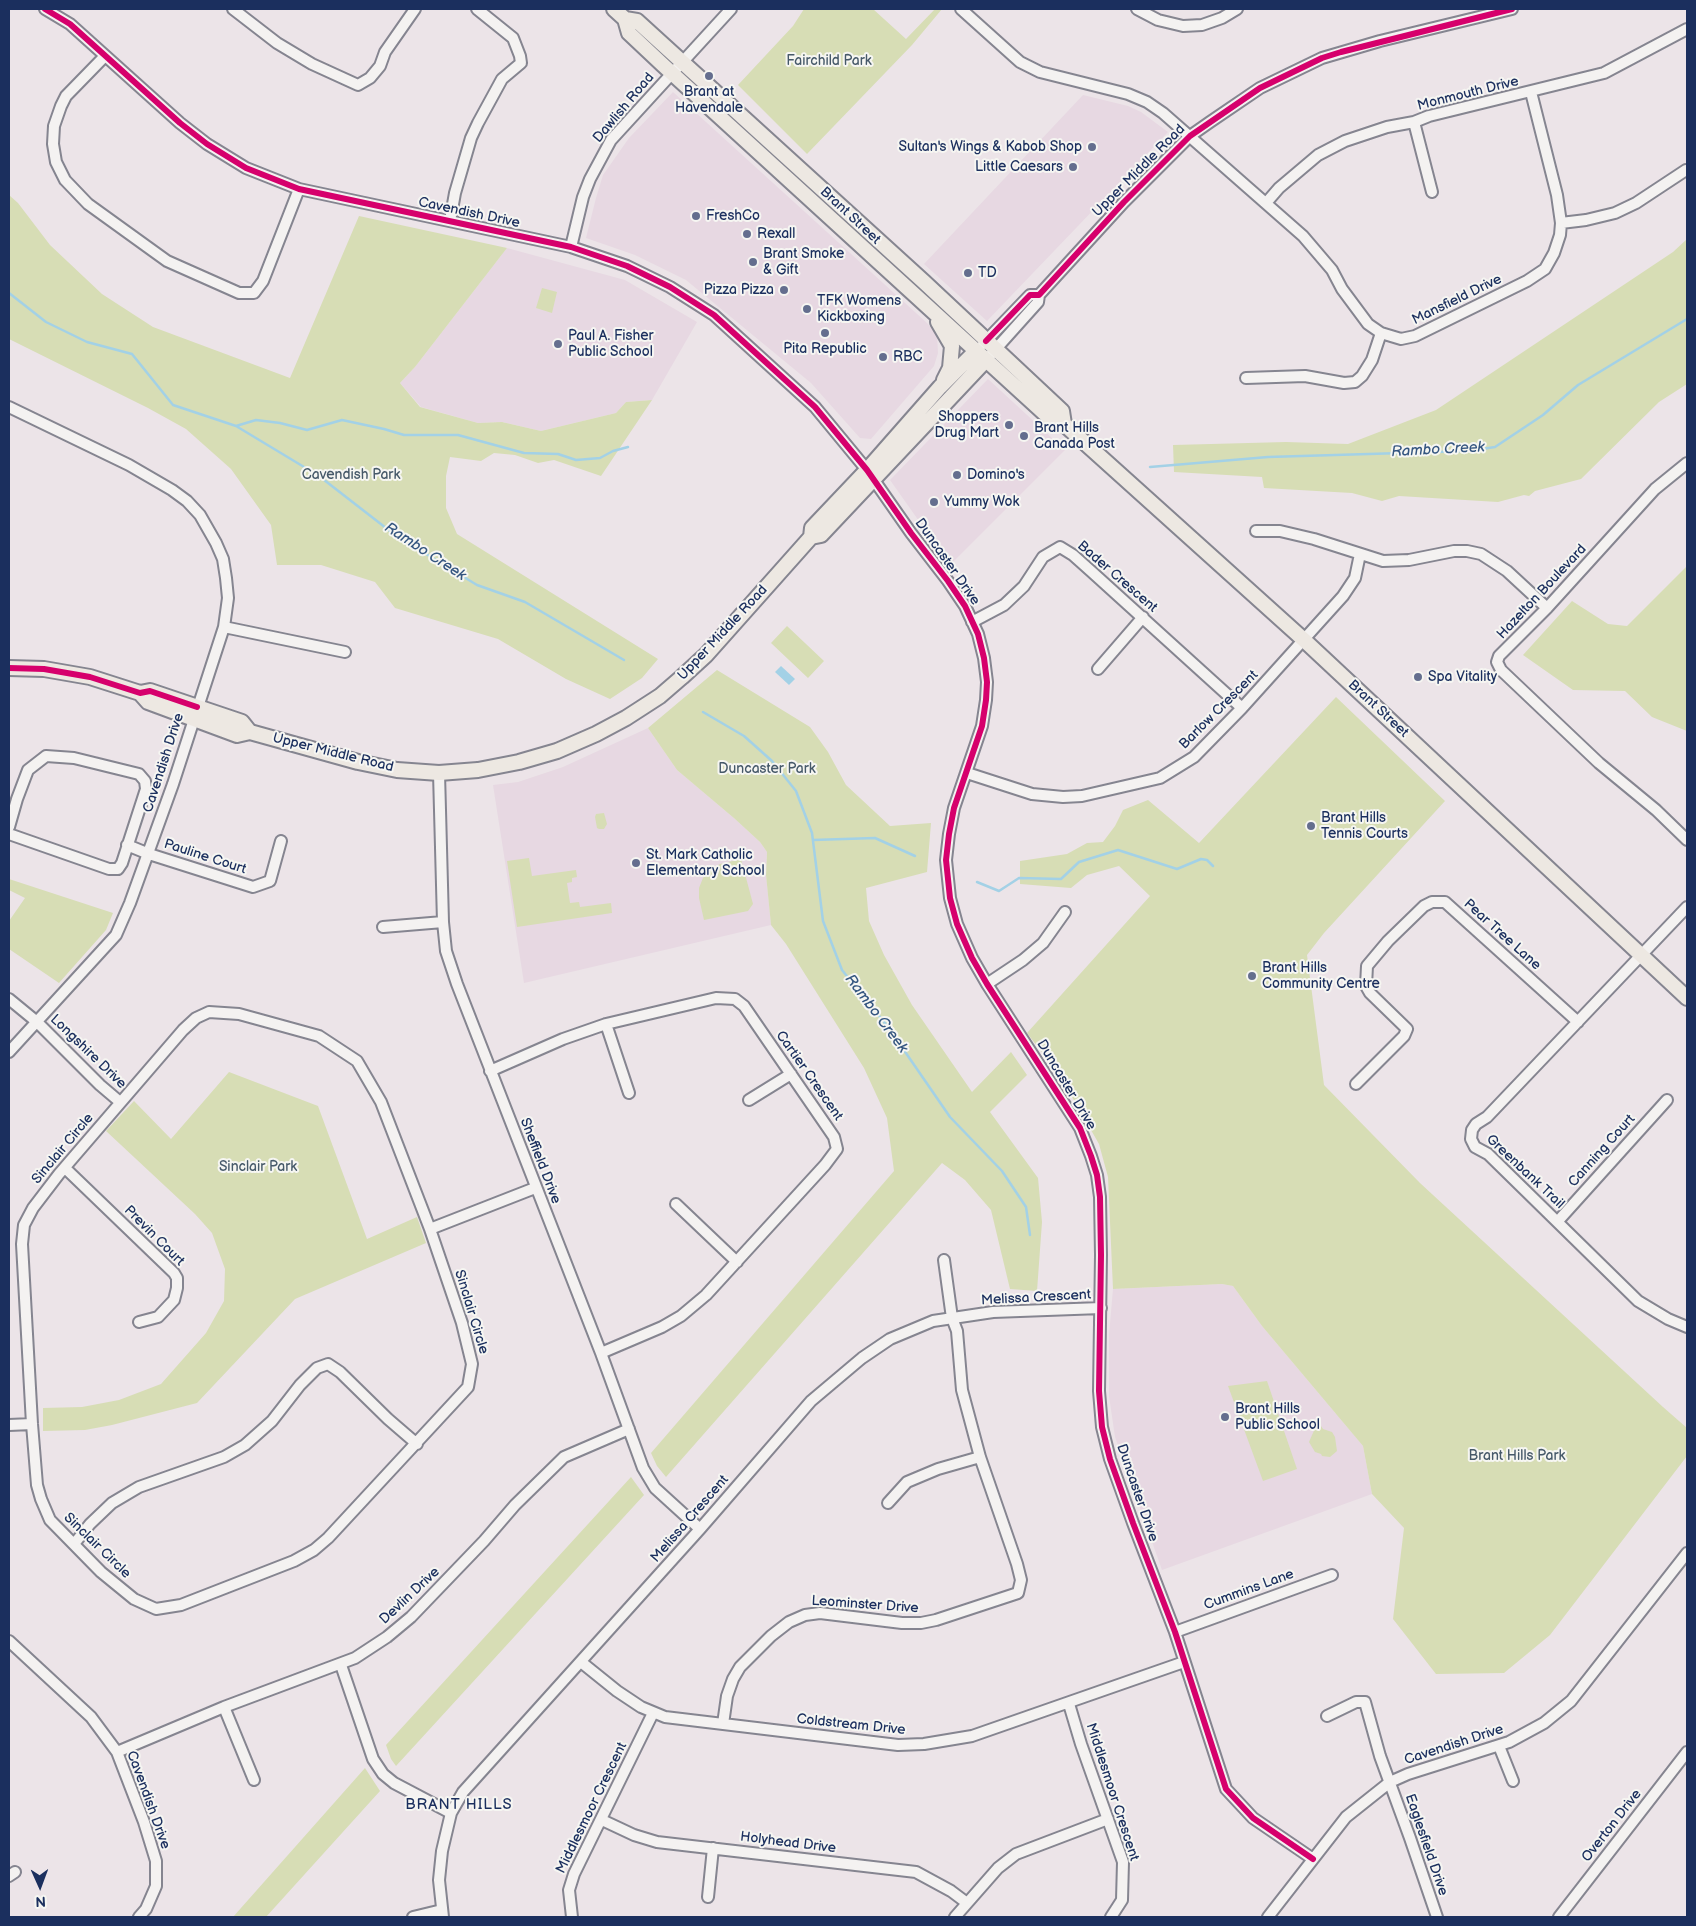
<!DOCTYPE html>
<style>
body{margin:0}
#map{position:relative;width:1696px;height:1926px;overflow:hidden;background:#ece4e8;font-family:"Balsamiq Sans",sans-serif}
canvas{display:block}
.frame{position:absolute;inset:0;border:10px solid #1b2f5e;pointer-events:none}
.north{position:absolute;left:15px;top:1861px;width:50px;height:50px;-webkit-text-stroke:4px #f6f6f2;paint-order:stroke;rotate:178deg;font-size:14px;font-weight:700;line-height:20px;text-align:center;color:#1b2f5e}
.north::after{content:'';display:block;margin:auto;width:18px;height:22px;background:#1b2f5e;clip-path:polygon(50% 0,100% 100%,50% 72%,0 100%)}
</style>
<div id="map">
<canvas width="1696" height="1926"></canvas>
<div class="frame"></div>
<div class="north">N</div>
</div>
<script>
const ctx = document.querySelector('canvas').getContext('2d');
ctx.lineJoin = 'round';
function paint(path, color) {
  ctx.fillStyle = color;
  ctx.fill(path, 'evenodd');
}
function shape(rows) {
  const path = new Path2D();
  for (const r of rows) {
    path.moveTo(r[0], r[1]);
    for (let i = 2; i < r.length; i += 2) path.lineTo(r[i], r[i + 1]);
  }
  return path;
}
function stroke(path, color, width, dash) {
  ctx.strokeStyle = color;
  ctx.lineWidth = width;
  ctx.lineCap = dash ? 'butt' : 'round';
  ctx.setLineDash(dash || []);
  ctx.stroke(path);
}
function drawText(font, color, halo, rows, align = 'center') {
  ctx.font = font + ' "Balsamiq Sans",sans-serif';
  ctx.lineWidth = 4;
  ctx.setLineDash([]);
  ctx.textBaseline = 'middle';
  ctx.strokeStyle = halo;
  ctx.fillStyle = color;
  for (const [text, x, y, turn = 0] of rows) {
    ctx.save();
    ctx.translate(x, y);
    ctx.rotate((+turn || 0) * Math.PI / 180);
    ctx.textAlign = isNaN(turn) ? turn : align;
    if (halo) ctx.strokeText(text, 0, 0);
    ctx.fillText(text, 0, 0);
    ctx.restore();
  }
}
paint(shape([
 [673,92,927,323,937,335,938,353,934,366,871,439,860,438,811,383,686,280,635,255,586,238,596,198,603,175,629,138],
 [1083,95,1128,106,1141,112,1168,132,987,321,924,264],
 [507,248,625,280,697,322,652,400,626,402,616,413,541,431,502,422,478,423,421,407,400,383,415,367],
 [988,379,1065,450,950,565,890,480],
 [648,728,677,770,735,819,760,842,767,852,766,875,771,925,524,983,493,785,518,782,563,767],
 [1222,1284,1233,1286,1262,1326,1363,1446,1372,1494,1162,1570,1115,1437,1109,1396,1109,1335,1113,1289]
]), '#e7d8e2');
paint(shape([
 [804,9,873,9,906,39,935,9,942,9,912,45,807,154,738,85,793,26],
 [9,195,18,203,50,245,102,294,153,327,290,378,359,216,507,248,415,367,400,383,420,407,478,423,502,422,541,431,616,413,626,402,652,400,601,476,554,460,538,463,515,455,494,453,481,461,450,457,446,476,446,508,457,534,658,659,642,678,610,699,566,679,498,639,395,608,375,582,321,565,277,565,271,525,231,469,186,429,148,408,9,339],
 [1687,239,1687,384,1659,402,1581,479,1535,491,1529,496,1524,495,1498,502,1399,496,1382,501,1352,493,1264,488,1262,477,1174,472,1173,445,1286,442,1348,444,1436,410,1673,252],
 [542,288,557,292,552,313,536,308],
 [1687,566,1687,731,1652,717,1625,691,1573,690,1523,655,1572,601,1608,624,1627,626],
 [787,626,824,661,808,678,771,643],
 [717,670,810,727,828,752,846,785,890,826,931,823,927,872,866,888,869,921,884,955,912,1005,972,1092,1011,1052,1027,1075,990,1112,1038,1178,1042,1222,1037,1291,1010,1289,991,1210,965,1180,942,1163,666,1477,657,1466,651,1453,894,1171,887,1118,864,1068,786,944,771,925,766,875,767,852,760,842,735,819,677,770,648,728],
 [1336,697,1445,801,1324,933,1307,955,1324,1085,1420,1183,1663,1407,1687,1428,1687,1456,1550,1635,1504,1673,1436,1674,1393,1619,1404,1528,1372,1494,1363,1446,1262,1326,1233,1286,1222,1284,1113,1289,1108,1177,1099,1144,1060,1076,1027,1033,1150,896,1119,866,1087,875,1071,888,1020,884,1020,861,1067,854,1087,843,1103,842,1115,826,1123,810,1148,800,1199,843],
 [604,813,607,824,604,829,599,829,597,828,595,817,596,814],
 [529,858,532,876,576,870,577,877,572,878,572,882,567,883,570,903,579,902,580,907,611,903,612,913,517,927,507,861],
 [741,859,753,904,748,911,704,920,699,898,699,888,703,878,711,869,720,864],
 [9,879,113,913,106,930,59,983,9,949,9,921,25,898,9,890],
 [229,1072,318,1106,367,1239,417,1217,426,1243,295,1299,197,1403,112,1425,85,1430,43,1431,43,1408,82,1407,119,1400,161,1384,206,1333,224,1301,225,1269,212,1233,195,1214,106,1131,134,1101,171,1139],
 [1267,1381,1297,1469,1263,1481,1228,1386],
 [1316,1426,1321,1426,1323,1429,1332,1432,1335,1437,1337,1451,1330,1457,1322,1456,1321,1454,1315,1452,1309,1442],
 [631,1477,644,1495,396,1766,391,1759,386,1745],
 [365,1768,380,1791,266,1917,233,1917]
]), '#d7ddb5');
paint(shape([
 [781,666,795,679,789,685,775,672]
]), '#a3d1e6');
stroke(shape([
 [9,293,46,322,87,342,132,354,173,405,236,426,319,476,395,535,477,585,525,602,624,660],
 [236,426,256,420,280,423,307,430,342,420,384,429,404,435,458,435,524,453,558,454,576,460,600,458,613,451,628,447],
 [1150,467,1268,457,1469,451,1495,447,1543,415,1578,385,1687,319],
 [703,712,744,736,772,761,796,791,812,833,823,921,842,970,888,1027,950,1117,1002,1171,1026,1207,1030,1235],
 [813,840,875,838,915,856],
 [977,882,999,891,1019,878,1061,879,1079,862,1118,850,1177,869,1201,859,1207,860,1213,866]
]), '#a3d1e6', 2.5);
const minor = shape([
 [45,9,70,24,180,123,207,144,246,168,299,189,571,247,627,266,670,287,714,315,815,407,867,470,911,533,948,581,965,606,978,634,984,658,987,682,986,700,982,726,954,808,949,834,946,860,950,898,957,924,972,958,987,984,1080,1128,1091,1156,1097,1175,1100,1197,1101,1255,1099,1391,1102,1427,1110,1459,1133,1523,1175,1632,1226,1789,1253,1818,1313,1859],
 [233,9,277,43,312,64,358,85,370,78,380,66,385,52,415,9],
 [961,9,1020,62,1040,72,1128,94,1147,102,1163,113,1303,236,1332,270,1342,289,1368,324,1381,333,1401,339,1415,336,1527,281,1545,269,1554,253,1560,235,1561,223,1557,195,1531,92],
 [1137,9,1158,20,1183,26,1202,25,1222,18,1237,9],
 [105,56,66,96,61,106,54,126,53,144,56,162,65,180,88,204,167,261,239,293,254,293,263,281,299,189],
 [1414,122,1432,192],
 [1266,203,1279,188,1318,155,1345,141,1387,127,1414,122,1429,116,1604,73,1687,29],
 [450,221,455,193,471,138,478,123,502,79,521,63,520,56,513,38,477,9],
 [1561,223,1586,220,1615,213,1636,203,1686,170],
 [571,247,583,197,590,179,611,140,731,9],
 [983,344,1030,295,1039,295],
 [986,360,1038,302,1039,295,1124,202,1190,136,1210,122,1260,88,1322,58,1380,41,1512,9],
 [1246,378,1305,376,1344,383,1355,382,1362,376,1372,360,1381,333],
 [9,407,129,465,172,490,187,501,200,515,216,543,223,559,226,578,228,598,224,627,173,784,130,903,116,935,9,1052],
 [1687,463,1655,489,1547,608,1499,656,1497,662,1501,670,1599,763,1656,810,1687,840],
 [1256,531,1280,531,1314,539,1383,561,1409,560,1454,551,1467,551,1481,554,1507,571,1547,608],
 [972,622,1004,605,1024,586,1043,557,1060,547,1073,555,1092,572,1242,708],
 [224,627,345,652],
 [1098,669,1143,617],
 [439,773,443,922,446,951,457,984,601,1353,643,1468,655,1488,700,1529],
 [967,773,1032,794,1063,797,1082,796,1160,778,1194,757,1242,708,1343,596,1355,578,1360,554],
 [9,827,17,799,28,770,46,756,74,758,139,774,145,781,146,789,122,863,118,869,109,869,9,834],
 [127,845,149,854,253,887,270,881,281,841],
 [1687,907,1487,1117,1476,1124,1472,1130,1471,1139,1475,1147,1488,1154,1638,1301,1668,1319,1687,1327],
 [383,927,443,922],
 [987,984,1023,960,1043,943,1065,912],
 [9,999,37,1022,100,1085,120,1102],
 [209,1012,239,1014,319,1036,357,1061,381,1102,430,1229,462,1323,472,1364,468,1387,328,1538,314,1550,294,1561,181,1605,156,1609,134,1599,101,1572,50,1520,41,1499,37,1485,32,1424,22,1244,24,1225,33,1208,59,1174,183,1030,196,1018,209,1012],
 [606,1024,629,1093],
 [490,1071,563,1039,606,1024,716,998,735,999,744,1006,834,1137,837,1149,825,1165,706,1295,681,1316,662,1327,601,1353],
 [1356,1084,1404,1036,1407,1029,1370,993,1366,986,1367,966,1388,941,1424,906,1432,902,1445,902,1578,1022],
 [749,1100,791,1074],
 [65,1168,174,1273,177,1278,177,1288,174,1300,158,1317,139,1322],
 [676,1204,737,1262],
 [1558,1221,1667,1100],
 [430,1229,535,1188],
 [9,1425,32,1424],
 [888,1503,907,1482,938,1469,980,1457],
 [74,1544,90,1524,112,1503,139,1487,224,1457,245,1445,272,1421,300,1385,317,1368,328,1364,340,1372,388,1419,417,1444],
 [1175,1632,1332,1575],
 [9,1641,91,1717,117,1752,144,1822,156,1861,156,1886,146,1909,139,1917],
 [581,1662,617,1691,641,1707,665,1717,898,1745,924,1744,972,1736,1184,1662],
 [341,1665,373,1759,383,1774,394,1783,451,1813],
 [1069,1704,1081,1744,1123,1862,1122,1900,1111,1917],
 [224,1707,254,1780],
 [1327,1716,1356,1702,1365,1702,1380,1756,1410,1838,1437,1917],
 [723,1724,727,1696,733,1679,740,1667,771,1636,789,1622,805,1615,820,1613,902,1623,921,1623,936,1620,1018,1593,1021,1580,1017,1564,980,1457,962,1390,957,1331,952,1318,944,1260],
 [1499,1746,1513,1781],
 [117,1752,224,1707,355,1658,387,1637,411,1617,484,1541,515,1505,564,1457,629,1429],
 [602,1820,634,1835,657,1842,916,1872,951,1891,967,1903],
 [9,1876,15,1872],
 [708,1897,713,1848],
 [413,1917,442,1910],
 [443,1917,439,1880,442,1851,451,1813,463,1792,700,1529,811,1401,862,1358,890,1339,933,1321,993,1312,1101,1308],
 [572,1917,569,1890,574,1874,653,1713],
 [955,1917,998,1868,1016,1854,1108,1819],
 [1268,1917,1346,1817,1390,1782,1408,1774,1509,1742,1544,1723,1571,1701,1687,1553],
 [1559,1917,1687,1752]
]);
const major = shape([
 [614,9,625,19,637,21,924,282,1062,411,1064,424],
 [625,19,629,33,663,65,1053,421,1064,424,1304,640,1687,998],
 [938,322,952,346,950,368,944,380],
 [811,537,812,528,867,470,940,387,976,351],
 [9,668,44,669,90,677,140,693,150,691,242,722,250,732],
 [140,693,148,702,237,735,250,732,358,762,397,770,439,773,478,770,519,762,557,751,596,734,626,718,660,696,682,677,706,655,811,537,821,535,986,360]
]);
stroke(minor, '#858590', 14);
stroke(major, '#858590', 18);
stroke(minor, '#f4f2f1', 10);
stroke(major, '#ede8e2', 14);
stroke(shape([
 [45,9,70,24,180,123,207,144,246,168,299,189,571,247,627,266,670,287,714,315,815,407,867,470,911,533,948,581,965,606,978,634,984,658,987,682,986,700,982,726,954,808,949,834,946,860,950,898,957,924,972,958,987,984,1080,1128,1091,1156,1097,1175,1100,1197,1101,1255,1099,1391,1102,1427,1110,1459,1133,1523,1175,1632,1226,1789,1253,1818,1313,1859],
 [986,341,1030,295,1039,295,1124,202,1190,136,1260,88,1322,58,1341,52,1512,9],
 [9,668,44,669,90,677,140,693,150,691,197,707]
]), '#d6006c', 6);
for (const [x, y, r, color] of [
 [709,76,5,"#646e8e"],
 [1092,147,5,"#646e8e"],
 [1073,167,5,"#646e8e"],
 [696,216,5,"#646e8e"],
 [747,234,5,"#646e8e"],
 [753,262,5,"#646e8e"],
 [968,273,5,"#646e8e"],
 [784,290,5,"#646e8e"],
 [807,309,5,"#646e8e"],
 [825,333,5,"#646e8e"],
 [558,344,5,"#646e8e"],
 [883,357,5,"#646e8e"],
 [1009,425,5,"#646e8e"],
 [1024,436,5,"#646e8e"],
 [957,475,5,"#646e8e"],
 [934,502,5,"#646e8e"],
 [1418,677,5,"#646e8e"],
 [1311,826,5,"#646e8e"],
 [636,863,5,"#646e8e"],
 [1252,976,5,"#646e8e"],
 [1225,1417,5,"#646e8e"]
]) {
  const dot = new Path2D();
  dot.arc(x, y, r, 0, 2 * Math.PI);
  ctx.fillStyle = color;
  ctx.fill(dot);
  stroke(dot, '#f6f6f2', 2);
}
drawText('14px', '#465969', '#f6f6f2', [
 ["Fairchild Park",829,61],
 ["Cavendish Park",351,475],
 ["Duncaster Park",767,769],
 ["Sinclair Park",258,1167],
 ["Brant Hills Park",1517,1456]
]);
drawText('14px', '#1b2f5e', '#f6f6f2', [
 ["Brant at",709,92,"center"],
 ["Havendale",709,108,"center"],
 ["Sultan's Wings & Kabob Shop",1082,147,"right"],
 ["Little Caesars",1063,167,"right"],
 ["FreshCo",706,216],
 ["Rexall",757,234],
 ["Brant Smoke",763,254],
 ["& Gift",763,270],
 ["TD",978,273],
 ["Pizza Pizza",774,290,"right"],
 ["TFK Womens",817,301],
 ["Kickboxing",817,317],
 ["Paul A. Fisher",568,336],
 ["Public School",568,352],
 ["Pita Republic",825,349,"center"],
 ["RBC",893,357],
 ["Shoppers",999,417,"right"],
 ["Drug Mart",999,433,"right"],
 ["Brant Hills",1034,428],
 ["Canada Post",1034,444],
 ["Domino's",967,475],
 ["Yummy Wok",944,502],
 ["Spa Vitality",1428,677],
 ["Brant Hills",1321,818],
 ["Tennis Courts",1321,834],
 ["St. Mark Catholic",646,855],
 ["Elementary School",646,871],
 ["Brant Hills",1262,968],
 ["Community Centre",1262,984],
 ["Brant Hills",1235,1409],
 ["Public School",1235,1425]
], 'left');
drawText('14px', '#1b2f5e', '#f6f6f2', [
 ["Monmouth Drive",1468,94,-14],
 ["Dawlish Road",624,108,-50],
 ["Upper Middle Road",1139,171,-45],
 ["Cavendish Drive",469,213,12],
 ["Brant Street",850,216,43],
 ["Mansfield Drive",1457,300,-26],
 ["Duncaster Drive",947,562,55],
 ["Bader Crescent",1117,577,41],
 ["Hazelton Boulevard",1542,592,-47],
 ["Upper Middle Road",723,633,-47],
 ["Brant Street",1378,709,43],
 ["Barlow Crescent",1219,710,-45],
 ["Upper Middle Road",333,753,14],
 ["Cavendish Drive",164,763,-72],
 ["Pauline Court",205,857,18],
 ["Pear Tree Lane",1502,935,42],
 ["Longshire Drive",88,1052,44],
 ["Cartier Crescent",809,1076,55],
 ["Duncaster Drive",1066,1085,59],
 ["Sinclair Circle",63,1149,-50],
 ["Canning Court",1602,1151,-48],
 ["Sheffield Drive",540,1161,69],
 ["Greenbank Trail",1525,1172,43],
 ["Previn Court",154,1236,45],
 ["Melissa Crescent",1036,1298,-3],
 ["Sinclair Circle",471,1312,73],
 ["Duncaster Drive",1137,1493,71],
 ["Melissa Crescent",690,1519,-49],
 ["Sinclair Circle",97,1546,44],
 ["Cummins Lane",1249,1590,-20],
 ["Devlin Drive",410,1596,-43],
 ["Leominster Drive",865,1605,4],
 ["Coldstream Drive",851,1725,6],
 ["Cavendish Drive",1454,1745,-18],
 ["Middlesmoor Crescent",1112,1792,72],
 ["Cavendish Drive",148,1800,70],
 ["Middlesmoor Crescent",592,1808,-64],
 ["Overton Drive",1612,1826,-52],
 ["Holyhead Drive",788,1843,7],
 ["Eaglesfield Drive",1426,1845,71]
]);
drawText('italic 15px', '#355680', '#f6f6f2', [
 ["Rambo Creek",1438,450,-3],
 ["Rambo Creek",425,552,33],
 ["Rambo Creek",876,1014,53]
]);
ctx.letterSpacing = '1px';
drawText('15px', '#1b2f5e', '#f6f6f2', [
 ["BRANT HILLS",459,1805]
]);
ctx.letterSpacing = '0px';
</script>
